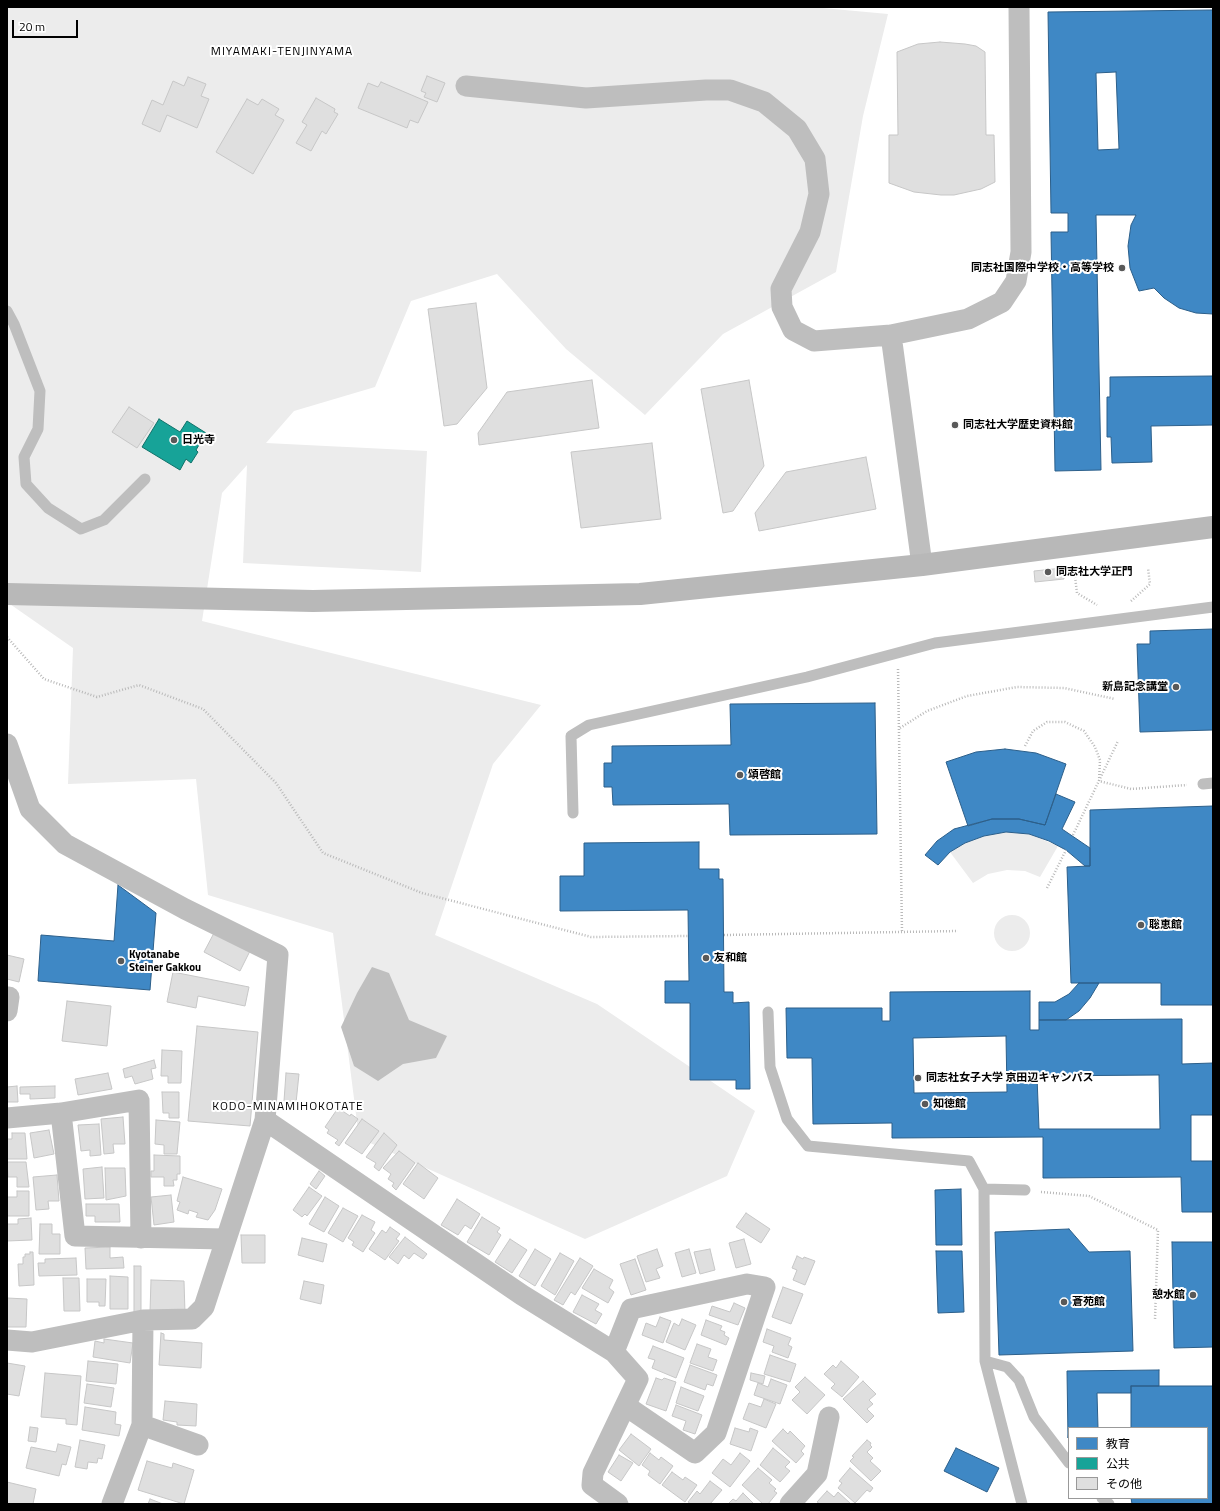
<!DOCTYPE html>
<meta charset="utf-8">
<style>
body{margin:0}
#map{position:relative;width:1220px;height:1511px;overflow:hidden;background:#fff;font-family:"Titillium Web","Noto Sans JP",sans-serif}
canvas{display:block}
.frame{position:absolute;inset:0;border:8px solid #000;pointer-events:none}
.legend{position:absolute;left:1068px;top:1427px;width:140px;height:72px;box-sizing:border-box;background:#fff;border:1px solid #999;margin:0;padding:5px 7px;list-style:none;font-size:12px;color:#000}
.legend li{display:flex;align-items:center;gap:8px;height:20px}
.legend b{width:20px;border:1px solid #999}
.scale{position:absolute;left:12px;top:20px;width:66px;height:18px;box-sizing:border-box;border:2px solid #000;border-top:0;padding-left:5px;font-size:12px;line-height:14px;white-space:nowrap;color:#000;-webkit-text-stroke:3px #fff;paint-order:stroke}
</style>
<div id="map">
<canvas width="1220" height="1511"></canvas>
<div class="frame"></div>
<ul class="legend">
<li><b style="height:11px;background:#3f88c5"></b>教育</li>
<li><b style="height:11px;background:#17a398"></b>公共</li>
<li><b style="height:11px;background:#dfdfdf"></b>その他</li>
</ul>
<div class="scale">20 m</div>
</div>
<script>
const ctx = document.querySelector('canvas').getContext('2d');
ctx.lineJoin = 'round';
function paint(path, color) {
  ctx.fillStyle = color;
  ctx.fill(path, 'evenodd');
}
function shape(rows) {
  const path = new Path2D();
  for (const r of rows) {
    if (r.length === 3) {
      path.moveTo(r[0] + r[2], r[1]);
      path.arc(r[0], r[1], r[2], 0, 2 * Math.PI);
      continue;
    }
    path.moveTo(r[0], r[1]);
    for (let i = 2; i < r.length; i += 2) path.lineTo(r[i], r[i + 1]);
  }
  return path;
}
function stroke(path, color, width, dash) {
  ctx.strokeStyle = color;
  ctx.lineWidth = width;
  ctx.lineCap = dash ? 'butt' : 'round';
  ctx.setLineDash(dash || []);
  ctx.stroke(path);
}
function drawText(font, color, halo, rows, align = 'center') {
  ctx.font = font + ' "Titillium Web","Noto Sans JP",sans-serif';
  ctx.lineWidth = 4;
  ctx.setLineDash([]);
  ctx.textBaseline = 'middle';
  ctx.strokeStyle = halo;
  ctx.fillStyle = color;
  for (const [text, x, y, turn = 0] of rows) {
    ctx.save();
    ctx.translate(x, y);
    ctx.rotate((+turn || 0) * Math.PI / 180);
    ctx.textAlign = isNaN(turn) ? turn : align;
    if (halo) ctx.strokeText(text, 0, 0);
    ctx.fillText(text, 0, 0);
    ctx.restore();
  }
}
paint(shape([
 [7,7,812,7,888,14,863,116,836,272,723,334,645,415,566,349,497,274,411,301,375,387,294,411,266,443,427,451,421,572,243,563,247,465,222,493,202,621,541,705,493,764,435,935,597,1004,755,1111,727,1176,585,1239,359,1138,333,933,208,895,196,779,68,784,73,648,7,602],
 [1006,832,1029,834,1058,846,1040,877,1025,871,1007,870,988,874,973,883,950,852,965,843,984,836],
 [1012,933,18]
]), '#ececec');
paint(shape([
 [372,967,389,973,409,1020,447,1036,436,1058,403,1064,378,1081,354,1066,341,1027,357,993]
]), '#bfbfbf');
const schools = shape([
 [1213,10,1213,314,1196,313,1179,308,1164,298,1154,288,1139,291,1130,268,1128,246,1131,225,1136,215,1096,215,1101,470,1055,471,1051,232,1068,232,1068,213,1051,213,1048,12,1213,10],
 [1116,72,1119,149,1098,150,1096,73,1116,72],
 [1213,376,1213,425,1151,426,1152,462,1112,463,1111,437,1107,437,1107,397,1110,397,1110,377,1213,376],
 [1213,629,1213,730,1140,732,1137,644,1150,644,1150,631,1213,629],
 [875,703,877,834,730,835,729,804,613,805,612,787,604,787,604,763,612,763,612,746,731,745,730,704,875,703],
 [1005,749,1036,753,1066,764,1045,825,1019,819,992,819,968,826,946,762,976,752,1005,749],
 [1056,794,1075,802,1062,829,1090,848,1090,866,1085,866,1066,850,1049,841,1029,834,1006,832,984,836,965,843,950,852,938,865,925,855,937,841,954,829,992,819,1019,819,1045,825,1056,794],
 [1213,806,1213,1005,1161,1005,1161,983,1071,983,1067,867,1090,866,1090,810,1213,806],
 [699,842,699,869,719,869,719,879,723,879,724,992,733,992,733,1003,749,1002,750,1089,736,1089,736,1080,690,1080,690,1003,665,1003,665,981,689,981,688,910,560,911,560,876,584,876,584,843,699,842],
 [118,885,156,913,150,990,38,981,41,935,114,941,118,885],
 [1079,983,1099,983,1090,998,1079,1011,1066,1020,1039,1020,1039,1002,1055,1002,1069,994,1079,983],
 [1030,991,1030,1030,1039,1030,1039,1020,1182,1019,1182,1064,1213,1063,1213,1115,1191,1115,1191,1161,1213,1161,1213,1212,1182,1212,1181,1177,1043,1178,1043,1137,892,1138,892,1123,813,1124,812,1058,787,1058,786,1008,882,1008,882,1021,890,1021,890,992,1030,991],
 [1006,1036,1007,1092,914,1093,913,1038,1006,1036],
 [1159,1075,1160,1129,1039,1129,1037,1076,1159,1075],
 [961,1189,962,1245,936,1245,935,1190,961,1189],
 [1069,1229,1089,1252,1130,1251,1133,1351,999,1355,995,1232,1069,1229],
 [1172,1242,1213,1242,1213,1347,1174,1348,1172,1242],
 [936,1251,962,1251,964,1312,938,1313,936,1251],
 [1159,1370,1159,1386,1131,1386,1131,1393,1097,1393,1098,1428,1069,1428,1068,1438,1067,1371,1159,1370],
 [1131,1386,1213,1386,1213,1504,1132,1504,1131,1498,1207,1498,1207,1428,1131,1428,1131,1386],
 [956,1448,999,1468,987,1492,944,1471,956,1448]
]);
paint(schools, '#3f88c5');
stroke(schools, '#2c5f8a', 1);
const public = shape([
 [159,419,180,432,187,421,206,433,196,450,198,452,191,463,186,459,180,470,142,447,159,419]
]);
paint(public, '#17a398');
stroke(public, '#10726a', 1);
const building = shape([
 [940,42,965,44,976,46,985,52,986,135,994,135,995,182,981,189,954,195,941,195,914,192,889,183,889,135,898,135,897,52,918,44,940,42],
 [427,76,445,83,437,102,424,97,426,93,421,91,427,76],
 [188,77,206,84,201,96,209,99,197,128,167,115,160,132,142,124,152,100,163,105,173,81,184,86,188,77],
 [381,82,428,102,418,123,410,120,407,128,358,108,368,83,378,87,381,82],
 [316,98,335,109,334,112,338,114,326,134,322,131,311,151,296,143,307,125,302,122,316,98],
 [247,99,258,105,262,99,279,109,275,115,284,120,253,174,216,152,247,99],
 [476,303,487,388,457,424,444,426,428,309,476,303],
 [592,380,599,428,479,445,478,433,507,392,592,380],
 [749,380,764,466,733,511,723,513,701,389,749,380],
 [129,407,154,423,137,448,112,432,129,407],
 [652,443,661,519,581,528,571,452,652,443],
 [866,457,876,509,759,531,755,513,786,472,866,457],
 [1063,568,1064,579,1035,582,1034,571,1063,568],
 [214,933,250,951,240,971,204,952,214,933],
 [7,955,24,959,19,982,7,979,7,955],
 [173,972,249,987,245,1006,198,996,196,1008,167,1002,173,972],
 [67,1001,111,1006,107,1046,62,1041,67,1001],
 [197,1026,258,1032,250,1126,188,1121,197,1026],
 [162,1050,182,1051,181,1083,168,1083,168,1076,161,1076,162,1050],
 [154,1060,156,1068,151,1069,153,1079,135,1084,132,1076,125,1078,123,1069,154,1060],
 [108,1073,112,1089,78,1095,75,1079,108,1073],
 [286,1073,299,1074,296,1103,284,1101,286,1073],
 [17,1086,18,1102,7,1102,7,1087,17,1086],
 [55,1086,55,1098,30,1099,30,1094,20,1094,20,1087,55,1086],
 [162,1092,179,1092,179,1118,169,1118,169,1113,163,1113,162,1092],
 [338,1108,350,1116,351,1114,358,1119,339,1146,335,1143,338,1140,327,1133,329,1130,325,1127,338,1108],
 [123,1117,125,1144,113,1144,114,1153,104,1154,101,1119,123,1117],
 [362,1119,379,1131,362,1154,345,1143,362,1119],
 [156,1120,180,1122,177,1154,164,1154,164,1145,155,1144,156,1120],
 [99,1124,101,1155,90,1156,90,1150,81,1151,78,1125,99,1124],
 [49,1130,54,1154,34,1158,30,1133,49,1130],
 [12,1133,25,1133,27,1159,7,1159,7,1139,12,1139,12,1133],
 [384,1133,397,1145,379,1171,374,1167,376,1163,366,1157,384,1133],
 [399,1151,415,1163,396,1190,392,1186,394,1183,388,1179,391,1174,383,1168,399,1151],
 [154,1155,180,1156,180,1174,177,1174,177,1180,173,1180,174,1186,164,1186,164,1177,151,1177,151,1171,154,1171,154,1155],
 [7,1162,26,1162,29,1187,17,1187,17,1177,8,1177,7,1162],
 [418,1163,438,1178,424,1199,403,1184,418,1163],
 [102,1167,104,1198,85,1199,83,1169,102,1167],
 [105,1168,125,1168,126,1196,106,1200,105,1168],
 [319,1171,325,1176,316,1189,310,1184,319,1171],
 [57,1175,59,1201,48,1201,49,1209,36,1210,33,1177,57,1175],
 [183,1177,222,1189,215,1210,208,1220,196,1217,198,1213,189,1210,188,1214,177,1210,180,1202,177,1201,183,1177],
 [309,1187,322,1196,307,1216,305,1214,302,1217,293,1210,309,1187],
 [17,1191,29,1191,29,1216,7,1216,7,1197,17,1197,17,1191],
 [171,1195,174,1222,154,1225,151,1197,171,1195],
 [325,1197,339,1206,324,1232,309,1224,325,1197],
 [457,1199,480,1214,471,1229,465,1225,458,1235,441,1225,457,1199],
 [86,1204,119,1204,120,1222,95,1222,95,1216,86,1216,86,1204],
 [343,1208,358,1216,343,1242,328,1233,343,1208],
 [746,1213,770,1229,761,1243,736,1227,746,1213],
 [362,1215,375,1222,371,1230,375,1233,363,1252,352,1245,354,1242,348,1238,362,1215],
 [482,1217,500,1228,497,1232,501,1235,489,1255,467,1242,482,1217],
 [31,1218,32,1240,7,1241,7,1224,18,1224,18,1219,31,1218],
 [40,1224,52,1224,52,1234,60,1234,60,1254,39,1254,40,1224],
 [390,1227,400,1234,396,1239,399,1241,385,1260,369,1249,382,1230,386,1233,390,1227],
 [241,1235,265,1235,265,1263,242,1263,241,1235],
 [405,1237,427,1254,423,1259,414,1253,409,1259,404,1255,398,1264,389,1257,405,1237],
 [302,1238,327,1244,323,1262,298,1255,302,1238],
 [510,1239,527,1250,512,1273,495,1262,510,1239],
 [744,1239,751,1264,736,1268,729,1243,744,1239],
 [110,1247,110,1258,123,1257,124,1268,86,1269,85,1248,110,1247],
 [535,1249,551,1259,535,1286,519,1276,535,1249],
 [657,1249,663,1266,656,1269,660,1278,646,1282,637,1256,657,1249],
 [689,1249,696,1273,682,1277,675,1253,689,1249],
 [710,1249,715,1270,700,1274,694,1252,710,1249],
 [30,1252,33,1252,34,1285,19,1286,18,1264,23,1264,23,1257,25,1257,25,1254,30,1254,30,1252],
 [560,1253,574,1261,555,1295,541,1286,560,1253],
 [797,1256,803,1259,804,1257,815,1261,805,1285,793,1280,797,1270,792,1268,797,1256],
 [76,1258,77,1275,39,1276,38,1263,45,1263,45,1259,76,1258],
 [580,1258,593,1266,575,1295,571,1292,563,1305,554,1300,580,1258],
 [635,1259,646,1290,631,1295,620,1264,635,1259],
 [134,1266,141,1266,141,1314,134,1314,134,1266],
 [594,1269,613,1280,609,1288,614,1292,608,1303,582,1288,594,1269],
 [110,1276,128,1277,128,1309,110,1309,110,1276],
 [63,1278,79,1278,80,1311,64,1311,63,1278],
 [87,1279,106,1279,105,1306,99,1306,99,1302,87,1302,87,1279],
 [151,1280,184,1281,185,1313,150,1312,151,1280],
 [304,1281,324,1285,321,1304,300,1299,304,1281],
 [783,1287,803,1294,791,1324,772,1317,783,1287],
 [582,1295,599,1304,595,1310,602,1314,596,1324,573,1312,582,1295],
 [7,1298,27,1299,26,1327,7,1327,7,1298],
 [734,1303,745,1308,738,1325,709,1315,712,1306,730,1312,734,1303],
 [660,1317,671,1321,663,1343,642,1335,646,1323,656,1327,660,1317],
 [682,1319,696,1325,685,1350,666,1342,674,1323,679,1326,682,1319],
 [706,1320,722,1326,720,1330,725,1332,724,1335,729,1338,726,1345,701,1335,706,1320],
 [767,1329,791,1338,788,1345,792,1347,788,1358,772,1352,774,1346,763,1342,767,1329],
 [161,1333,164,1334,164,1340,202,1343,201,1368,159,1365,161,1333],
 [104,1339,133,1343,130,1363,93,1357,95,1341,104,1343,104,1339],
 [697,1344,711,1349,708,1357,717,1360,713,1371,690,1363,697,1344],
 [653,1346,684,1358,676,1378,652,1368,655,1360,648,1358,653,1346],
 [770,1355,796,1364,790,1382,764,1374,770,1355],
 [88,1361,118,1364,116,1384,86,1381,88,1361],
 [841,1361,859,1377,842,1397,831,1388,835,1384,824,1374,833,1365,836,1368,841,1361],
 [7,1363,25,1366,19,1396,7,1394,7,1363],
 [690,1365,717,1375,713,1386,707,1384,705,1390,684,1382,690,1365],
 [45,1373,81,1376,77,1425,66,1424,66,1419,41,1417,45,1373],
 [751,1373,765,1376,763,1384,750,1380,751,1373],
 [805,1377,825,1395,807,1414,792,1400,800,1392,795,1387,805,1377],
 [656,1378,662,1380,664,1378,676,1382,666,1411,646,1404,656,1378],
 [771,1379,787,1385,780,1404,754,1395,758,1383,768,1387,771,1379],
 [863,1381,876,1394,869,1400,873,1404,867,1409,874,1416,867,1423,843,1399,863,1381],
 [87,1384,114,1388,111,1407,84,1403,87,1384],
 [681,1387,704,1396,698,1411,676,1403,681,1387],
 [764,1399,776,1404,766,1428,743,1419,749,1403,761,1407,764,1399],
 [165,1401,197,1404,196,1426,177,1425,177,1422,163,1420,165,1401],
 [676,1405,702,1415,695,1434,683,1430,686,1421,672,1416,676,1405],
 [85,1407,116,1412,115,1424,121,1425,119,1436,82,1430,85,1407],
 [30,1427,38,1428,36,1442,28,1441,30,1427],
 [735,1428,749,1432,750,1428,758,1431,751,1451,730,1444,735,1428],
 [783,1429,788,1434,790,1431,805,1446,801,1451,804,1454,796,1463,772,1441,783,1429],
 [631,1434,651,1449,639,1466,619,1450,631,1434],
 [80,1440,105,1445,102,1459,98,1458,97,1463,88,1462,87,1469,75,1467,80,1440],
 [867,1440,871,1443,870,1445,872,1447,867,1452,873,1458,870,1461,881,1471,871,1481,850,1461,854,1457,852,1456,867,1440],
 [58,1444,71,1447,66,1465,62,1464,59,1476,26,1468,31,1447,56,1452,58,1444],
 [773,1448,790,1462,785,1467,790,1471,780,1482,760,1465,773,1448],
 [650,1453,659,1460,661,1457,673,1466,660,1484,648,1475,650,1471,642,1465,650,1453],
 [740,1453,750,1461,730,1487,712,1473,723,1459,731,1465,740,1453],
 [619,1455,633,1463,621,1481,608,1472,619,1455],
 [147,1461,172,1468,173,1463,194,1470,184,1504,138,1490,147,1461],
 [758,1468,772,1480,769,1483,776,1489,774,1491,777,1493,768,1504,763,1504,742,1485,758,1468],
 [850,1468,873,1488,870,1492,867,1490,855,1503,838,1488,842,1483,839,1481,850,1468],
 [672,1472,683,1480,685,1477,697,1485,685,1502,662,1485,672,1472],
 [710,1481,722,1490,710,1504,691,1504,688,1502,697,1491,700,1494,710,1481],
 [7,1482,36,1489,33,1504,7,1504,7,1482],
 [827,1491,834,1497,838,1492,851,1504,820,1504,817,1502,827,1491],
 [743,1493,754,1504,728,1504,733,1499,736,1501,743,1493],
 [150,1499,163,1504,148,1504,150,1499]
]);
paint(building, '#dfdfdf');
stroke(building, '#c7c7c7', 1);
stroke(shape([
 [1075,577,1077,593,1097,605],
 [1131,601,1150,584,1148,568],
 [7,637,44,679,97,697,139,685,203,709,276,783,323,853,422,893,591,937,689,936],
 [898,669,902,932],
 [900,728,927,711,967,696,1017,687,1064,688,1115,699],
 [1025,746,1033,731,1047,722,1065,722,1084,731,1095,747,1100,760,1099,781,1131,789,1187,785],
 [1073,835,1118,741],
 [1047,888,1066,850],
 [724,935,958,931],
 [1041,1192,1089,1196,1158,1230,1155,1319]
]), '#b9b9b9', 2.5, [1, 2]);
stroke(shape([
 [7,311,14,324,40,391,38,429,24,457,26,484,48,508,81,529,104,520,145,479],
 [1203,784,1213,783],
 [573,813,571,736,589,725,807,677,935,643,1213,607],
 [768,1012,770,1067,787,1119,808,1146,969,1161,984,1189,985,1361,1022,1504],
 [984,1189,1025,1190],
 [985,1361,1007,1367,1019,1380,1034,1417,1069,1463],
 [1102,1498,1109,1504]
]), '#bebebe', 11);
stroke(shape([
 [466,86,586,98,706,90,730,90,764,102,797,129,815,159,819,194,810,232,781,289,782,307,793,330,814,341,891,335,968,319,1002,302,1016,281,1021,252,1019,7],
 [891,335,922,565],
 [7,744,30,809,65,844,185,909,278,955,265,1120,204,1307,192,1319,143,1320,32,1342,7,1340],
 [7,997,9,997,7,1011],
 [61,1113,75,1236,225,1239],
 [7,1118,61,1113,139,1100,141,1238],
 [265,1120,522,1295,614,1352,638,1379,593,1473,592,1485,618,1504],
 [614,1352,631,1309,747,1284,765,1287,716,1433,695,1453,626,1406],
 [142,1425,198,1445],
 [112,1504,142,1425,143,1320],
 [790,1504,817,1474,829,1417]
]), '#bebebe', 21);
stroke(shape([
 [7,594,313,601,640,594,922,565,1213,527]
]), '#b8b8b8', 22);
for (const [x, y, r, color] of [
 [1122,268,4,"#595959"],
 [955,425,4,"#595959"],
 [174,440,4,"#595959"],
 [1048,572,4,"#595959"],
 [1176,687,4,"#595959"],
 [740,775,4,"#595959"],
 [1141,925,4,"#595959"],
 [706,958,4,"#595959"],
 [121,961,4,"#595959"],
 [918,1078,4,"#595959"],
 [925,1104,4,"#595959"],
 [1193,1295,4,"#595959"],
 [1064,1302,4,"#595959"]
]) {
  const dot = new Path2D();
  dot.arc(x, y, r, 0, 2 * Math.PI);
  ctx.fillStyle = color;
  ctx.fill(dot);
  stroke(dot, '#fff', 1.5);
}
drawText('bold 11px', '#000', '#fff', [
 ["同志社国際中学校・高等学校",1114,268,"right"],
 ["同志社大学歴史資料館",963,425],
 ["日光寺",182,440],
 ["同志社大学正門",1056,572],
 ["新島記念講堂",1168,687,"right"],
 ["頌啓館",748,775],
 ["聡恵館",1149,925],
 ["Kyotanabe",129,955],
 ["Steiner Gakkou",129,968],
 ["友和館",714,958],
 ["同志社女子大学 京田辺キャンパス",926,1078],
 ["知徳館",933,1104],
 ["憩水館",1185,1295,"right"],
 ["蒼苑館",1072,1302]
], 'left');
ctx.letterSpacing = '1px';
drawText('12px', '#000', '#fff', [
 ["MIYAMAKI-TENJINYAMA",282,52],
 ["KODO-MINAMIHOKOTATE",288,1107]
]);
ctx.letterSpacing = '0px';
</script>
